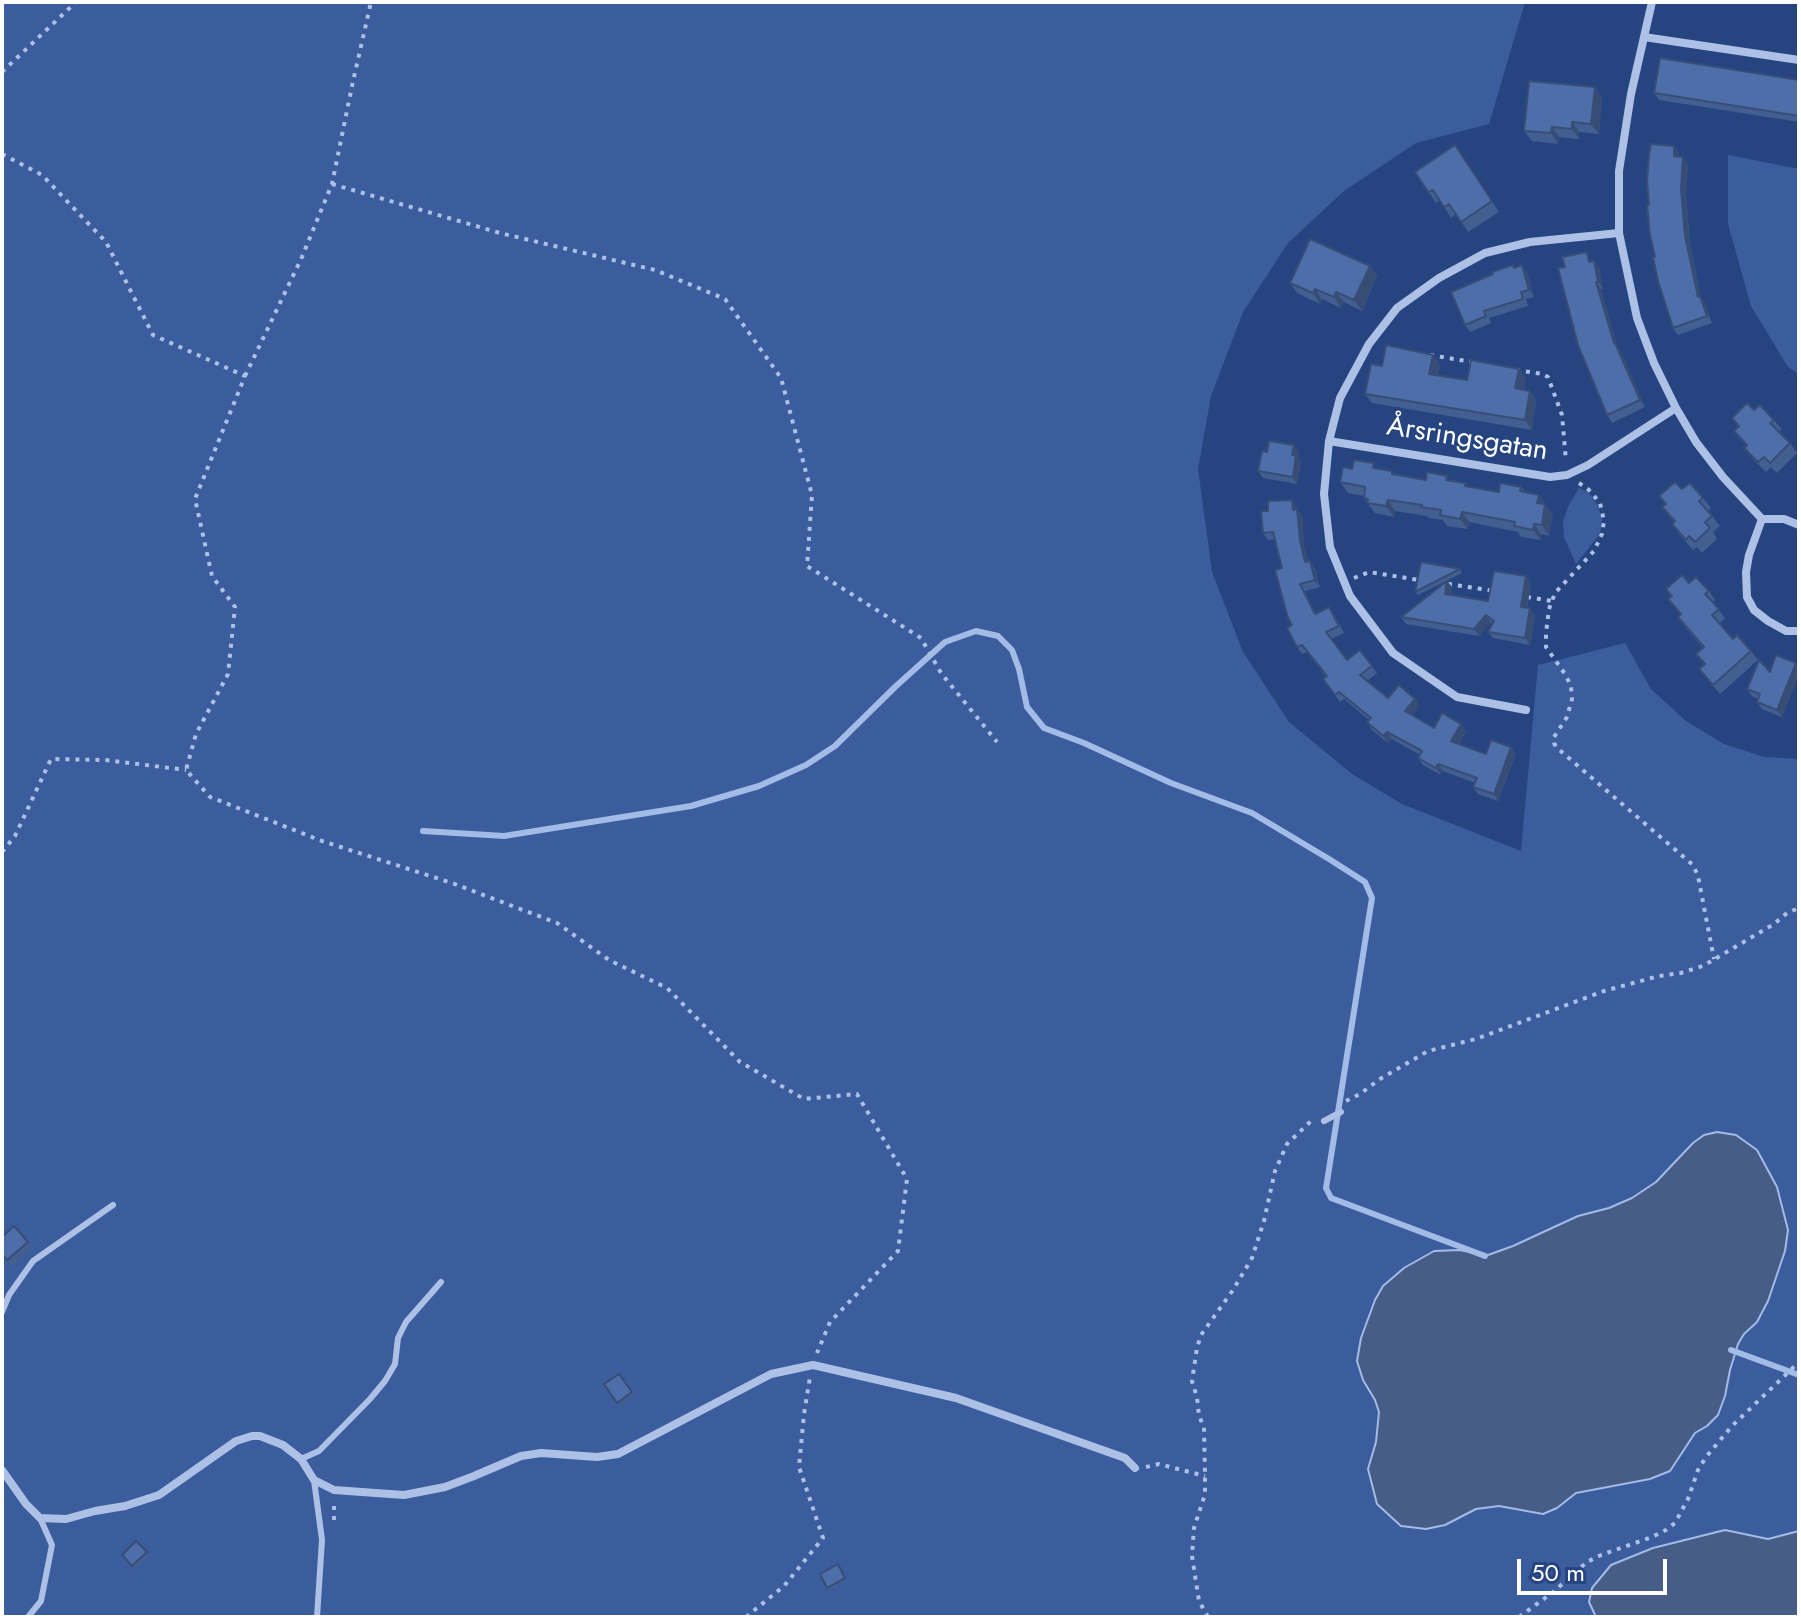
<!DOCTYPE html>
<meta charset="utf-8">
<style>
body{margin:0}
#map{position:relative;width:1801px;height:1619px;overflow:hidden;background:#264580;font-family:Jost,sans-serif}
canvas{display:block}
.frame{position:absolute;inset:0;border:4px solid #fff;pointer-events:none}
.scale{position:absolute;left:1517px;top:1559px;width:150px;height:36px;box-sizing:border-box;border:4px solid #fff;border-top:0;padding-left:10px;font-size:24px;line-height:28px;white-space:nowrap;color:#fff;-webkit-text-stroke:6px #264580;paint-order:stroke}
</style>
<div id="map">
<canvas width="1801" height="1619"></canvas>
<div class="frame"></div>
<div class="scale">50 m</div>
</div>
<script>
const ctx = document.querySelector('canvas').getContext('2d');
ctx.lineJoin = 'round';
function paint(path, color) {
  ctx.fillStyle = color;
  ctx.fill(path, 'evenodd');
}
function shape(rows) {
  const path = new Path2D();
  for (const r of rows) {
    path.moveTo(r[0], r[1]);
    for (let i = 2; i < r.length; i += 2) path.lineTo(r[i], r[i + 1]);
  }
  return path;
}
function stroke(path, color, width, dash) {
  ctx.strokeStyle = color;
  ctx.lineWidth = width;
  ctx.lineCap = dash ? 'butt' : 'round';
  ctx.setLineDash(dash || []);
  ctx.stroke(path);
}
function drawText(font, color, halo, rows, align = 'center') {
  ctx.font = font + ' Jost,sans-serif';
  ctx.lineWidth = 7;
  ctx.setLineDash([]);
  ctx.textBaseline = 'middle';
  ctx.strokeStyle = halo;
  ctx.fillStyle = color;
  for (const [text, x, y, turn = 0] of rows) {
    ctx.save();
    ctx.translate(x, y);
    ctx.rotate((+turn || 0) * Math.PI / 180);
    ctx.textAlign = isNaN(turn) ? turn : align;
    if (halo) ctx.strokeText(text, 0, 0);
    ctx.fillText(text, 0, 0);
    ctx.restore();
  }
}
paint(shape([
 [2,2,1525,2,1489,124,1416,143,1344,191,1288,243,1243,312,1211,396,1198,469,1212,572,1243,652,1289,722,1352,774,1402,804,1521,851,1538,665,1625,643,1651,689,1686,721,1724,744,1764,757,1799,759,1799,1617,2,1617],
 [1728,155,1799,169,1799,374,1788,367,1751,306,1728,224],
 [1579,488,1589,493,1598,506,1602,519,1600,534,1576,564,1564,537,1563,521,1569,505]
]), '#3b5d9e');
const water = shape([
 [1717,1132,1736,1135,1757,1150,1777,1187,1788,1230,1785,1251,1768,1301,1757,1322,1744,1334,1738,1344,1730,1370,1725,1396,1718,1415,1707,1426,1695,1433,1670,1471,1650,1479,1576,1493,1557,1508,1543,1514,1499,1506,1476,1509,1445,1525,1426,1529,1401,1526,1377,1504,1368,1469,1376,1442,1379,1412,1375,1400,1363,1380,1357,1361,1361,1338,1375,1300,1383,1286,1404,1268,1434,1251,1459,1250,1488,1255,1513,1246,1578,1216,1609,1208,1632,1198,1656,1182,1693,1143,1704,1135,1717,1132],
 [1725,1530,1768,1539,1799,1531,1799,1617,1596,1617,1589,1602,1592,1588,1611,1565,1653,1548,1725,1530]
]);
paint(water, '#475d88');
stroke(water, '#a2bbe7', 2);
stroke(shape([
 [423,831,504,836,691,806,759,786,806,765,835,746,895,687,945,642,976,631,998,636,1012,650,1019,669,1027,707,1044,728,1084,743,1171,783,1252,813,1329,859,1365,882,1372,898,1326,1188,1331,1198,1485,1256],
 [1731,1350,1799,1375]
]), '#a2bbe7', 6);
stroke(shape([
 [2,72,76,2],
 [2,154,42,175,106,242,153,335,245,376,195,499,212,576,235,607,228,674,196,734,186,770,210,797,322,841,452,883,557,923,609,960,667,988,740,1062,804,1099,857,1094,907,1179,898,1251,830,1322,817,1353],
 [332,184,500,233,655,270,725,299,781,378,812,495,807,566,921,638,941,673,997,742],
 [1430,355,1472,362],
 [1516,370,1543,374,1548,377,1562,415,1566,461],
 [245,376,302,257,332,184,352,86,371,2],
 [1579,483,1589,490,1600,503,1604,521,1602,534,1594,551,1555,593,1549,609,1546,633,1546,647,1565,674,1571,686,1572,699,1567,717,1554,737,1554,743,1556,747,1693,865,1698,876,1714,959],
 [1354,578,1369,572,1419,580],
 [1448,584,1495,591],
 [1527,597,1552,601],
 [2,852,15,836,51,759,106,760,186,770],
 [1346,1101,1360,1094,1380,1079,1428,1051,1476,1039,1604,991,1659,976,1681,973,1703,966,1774,924,1787,913,1799,908],
 [1146,1467,1159,1464,1205,1476],
 [334,1520,334,1501],
 [746,1617,784,1586,823,1538,799,1467,804,1414,810,1377],
 [1208,1617,1199,1601,1192,1556,1194,1528,1205,1494,1205,1476,1204,1427,1199,1416,1197,1397,1192,1381,1197,1348,1201,1335,1233,1290,1252,1258,1264,1221,1275,1171,1287,1144,1311,1121],
 [1519,1617,1552,1593,1587,1562,1601,1555,1652,1537,1666,1530,1675,1523,1688,1499,1698,1470,1706,1457,1732,1426,1799,1362]
]), '#adc1e6', 4, [4, 6]);
stroke(shape([
 [1324,1121,1341,1112],
 [2,1312,9,1295,33,1261,113,1205],
 [301,1459,319,1451,370,1399,385,1381,395,1364,398,1338,406,1322,441,1282],
 [314,1480,322,1540,317,1617],
 [28,1617,41,1601,52,1545,40,1518]
]), '#adc1e6', 6);
stroke(shape([
 [1652,2,1631,94,1619,171,1619,233,1637,318,1654,363,1676,408,1696,442,1723,477,1762,519,1784,519,1799,525],
 [1644,37,1799,60],
 [1329,441,1550,477,1567,475,1588,465,1676,408],
 [1762,519,1749,555,1746,572,1747,597,1754,610,1768,621,1786,631,1799,631],
 [1526,710,1457,697,1393,653,1350,596,1330,547,1324,494,1329,441,1340,398,1369,344,1397,308,1439,278,1485,253,1530,242,1619,233],
 [2,1470,26,1504,40,1518,66,1519,95,1511,125,1506,159,1495,236,1441,252,1436,260,1436,283,1445,301,1459,314,1480,334,1490,404,1495,445,1487,474,1476,521,1456,541,1453,597,1457,618,1454,771,1374,813,1365,956,1398,1125,1458,1135,1468]
]), '#adc1e6', 8);
paint(shape([
 [1799,80,1799,122,1659,100,1654,93],
 [1595,87,1602,98,1599,134,1579,132,1579,139,1559,137,1558,144,1532,141,1524,131],
 [1455,145,1499,212,1468,232,1456,214,1451,218,1440,200,1436,203,1415,172],
 [1674,146,1679,153,1679,157,1683,157,1688,164,1686,196,1690,243,1701,298,1705,303,1712,323,1678,335,1673,328,1655,257,1649,205],
 [1592,259,1599,268,1603,289,1601,289,1617,345,1620,350,1645,407,1612,423,1607,415],
 [1370,266,1377,276,1362,311,1344,302,1341,308,1322,299,1320,304,1297,293,1290,283],
 [1515,268,1527,272,1534,297,1526,299,1528,306,1489,318,1491,323,1470,332,1465,325],
 [1433,355,1440,365,1438,375,1467,380,1519,369,1526,379,1524,390,1530,391,1536,400,1532,430,1372,403,1365,394,1382,366],
 [1754,410,1774,420,1782,430,1779,432,1790,443,1797,453,1777,473,1771,467,1766,472,1752,458,1744,448,1746,446,1734,431,1738,427,1732,418],
 [1299,452,1298,458,1301,462,1297,484,1263,478,1258,471],
 [1352,469,1378,469,1392,471,1395,475,1426,480,1451,481,1465,483,1467,486,1499,492,1521,487,1525,492,1539,495,1553,515,1549,536,1541,534,1541,540,1521,537,1518,532,1469,522,1468,529,1447,526,1443,520,1429,518,1427,516,1395,511,1394,517,1375,513,1364,498,1364,496,1348,493,1340,482],
 [1682,489,1703,498,1711,508,1708,511,1720,526,1713,532,1717,539,1702,553,1697,547,1693,550,1679,534,1672,524,1674,522,1662,507,1665,505,1659,496],
 [1297,507,1297,509,1302,516,1304,547,1308,561,1310,561,1315,568,1320,587,1305,591,1316,614,1334,614,1344,633,1331,639,1347,660,1360,650,1377,673,1367,681,1388,698,1415,699,1420,706,1412,715,1434,728,1461,724,1466,731,1459,744,1486,754,1511,747,1516,754,1498,801,1478,794,1473,787,1475,783,1443,771,1441,775,1423,765,1418,758,1420,755,1392,739,1388,743,1372,730,1367,722,1369,720,1344,699,1340,702,1323,679,1326,677,1307,652,1302,654,1297,647,1292,625,1282,568,1275,539,1268,540,1263,533,1268,511],
 [1460,569,1462,573,1418,595,1415,592],
 [1526,576,1531,583,1527,608,1535,615,1530,645,1493,638,1488,632,1492,623,1491,622,1479,636,1406,624,1401,617,1447,581,1452,587,1451,595,1488,601],
 [1689,583,1709,591,1715,600,1712,602,1725,618,1719,624,1733,639,1751,651,1758,660,1720,694,1699,669,1704,664,1696,654,1703,648,1684,626,1678,617,1680,615,1668,599,1671,597,1666,589],
 [1799,668,1799,674,1782,717,1762,709,1757,702,1758,699,1752,696,1747,689,1770,672],
 [2,1237,28,1242,33,1249,12,1267,2,1256],
 [619,1374,634,1396,619,1406,604,1384],
 [147,1552,149,1555,135,1570,122,1555],
 [838,1564,847,1581,829,1591,827,1588]
]), '#435f91');
paint(shape([
 [1595,87,1602,98,1599,134,1591,124],
 [1572,122,1579,132,1579,139,1572,129],
 [1552,127,1559,137,1558,144,1551,133],
 [1674,146,1679,153,1679,163,1674,156],
 [1683,157,1688,164,1686,196,1690,243,1701,298,1705,303,1712,323,1698,297,1685,236,1681,189],
 [1594,261,1599,268,1603,289,1598,282],
 [1522,265,1527,272,1534,297,1529,290],
 [1370,266,1377,276,1362,311,1354,300],
 [1596,282,1601,289,1617,345,1620,350,1645,407,1640,400,1614,343],
 [1315,289,1322,299,1320,304,1313,293],
 [1336,292,1344,302,1341,308,1334,297],
 [1433,355,1440,365,1436,383,1429,374],
 [1519,369,1526,379,1522,398,1515,388],
 [1530,391,1536,400,1532,430,1525,420],
 [1294,445,1299,452,1298,458,1301,462,1297,484,1293,477,1292,455],
 [1539,495,1553,515,1549,536,1542,525,1537,503],
 [1292,500,1302,516,1304,547,1310,569,1305,562,1293,510],
 [1388,500,1395,511,1394,517,1386,506],
 [1462,512,1469,522,1468,529,1460,519],
 [1534,524,1541,534,1541,540,1533,530],
 [1310,561,1315,568,1320,587,1315,580],
 [1526,576,1531,583,1526,613,1521,607],
 [1447,581,1452,587,1450,601,1445,594],
 [1530,608,1535,615,1530,645,1525,638],
 [1486,615,1491,622,1479,636,1474,629],
 [1796,663,1799,668,1799,674,1782,717,1777,710],
 [1415,699,1420,706,1410,718,1405,711],
 [1461,724,1466,731,1456,748,1451,741],
 [1387,732,1392,739,1388,743,1383,736],
 [1511,747,1516,754,1498,801,1494,794],
 [1438,764,1443,771,1441,775,1436,768]
]), '#374d76');
const building = shape([
 [1660,58,1799,80,1799,116,1654,93,1660,58],
 [1529,81,1595,87,1591,124,1572,122,1572,129,1552,127,1551,133,1524,131,1529,81],
 [1651,144,1674,146,1674,156,1683,157,1681,189,1685,236,1698,297,1700,296,1707,316,1673,328,1658,281,1653,257,1655,257,1650,235,1647,205,1649,205,1647,181,1649,154,1651,144],
 [1455,145,1492,201,1461,222,1449,204,1444,207,1433,190,1428,192,1415,172,1455,145],
 [1310,239,1370,266,1354,300,1336,292,1334,297,1315,289,1313,293,1290,283,1310,239],
 [1587,252,1589,262,1594,261,1598,282,1596,282,1614,343,1615,343,1640,400,1607,415,1578,345,1558,268,1565,267,1562,257,1587,252],
 [1513,265,1514,268,1522,265,1529,290,1521,292,1523,299,1484,311,1486,316,1465,325,1451,292,1493,274,1492,272,1513,265],
 [1386,345,1433,355,1429,374,1467,380,1471,360,1519,369,1515,388,1530,391,1525,420,1365,394,1371,364,1382,366,1386,345],
 [1747,403,1754,410,1760,405,1774,420,1770,423,1790,443,1770,463,1764,457,1758,462,1744,448,1747,445,1734,431,1739,426,1732,418,1747,403],
 [1269,441,1294,445,1292,455,1296,455,1293,477,1258,471,1262,451,1267,452,1269,441],
 [1354,460,1374,463,1373,468,1392,471,1392,474,1426,480,1427,472,1447,476,1446,480,1465,483,1465,486,1499,492,1500,483,1521,487,1520,491,1539,495,1537,503,1545,504,1542,525,1534,524,1533,530,1514,526,1515,522,1462,512,1460,519,1440,515,1441,510,1421,507,1422,505,1388,500,1386,506,1367,503,1368,499,1364,498,1365,487,1340,482,1343,467,1352,469,1354,460],
 [1675,482,1682,489,1690,483,1703,498,1699,501,1712,516,1705,522,1710,528,1695,542,1689,536,1686,540,1672,524,1675,521,1662,507,1666,504,1659,496,1675,482],
 [1292,500,1293,510,1297,509,1300,540,1305,562,1310,561,1315,580,1300,584,1315,614,1329,607,1339,626,1326,632,1347,660,1360,650,1372,666,1360,675,1388,698,1399,685,1415,699,1405,711,1434,728,1442,713,1461,724,1451,741,1486,754,1491,740,1511,747,1494,794,1473,787,1477,778,1438,764,1436,768,1418,758,1422,751,1387,732,1383,736,1367,722,1371,718,1339,692,1335,695,1323,679,1327,676,1302,645,1297,647,1287,628,1292,625,1288,618,1275,570,1282,568,1273,532,1263,533,1261,511,1268,511,1268,501,1292,500],
 [1421,562,1460,569,1415,592,1421,562],
 [1494,571,1526,576,1521,607,1530,608,1525,638,1488,632,1494,621,1486,615,1474,629,1401,617,1447,581,1445,594,1488,601,1494,571],
 [1682,575,1689,583,1696,577,1709,591,1705,594,1719,609,1712,615,1733,639,1737,635,1751,651,1713,685,1699,669,1705,664,1696,654,1704,647,1678,617,1681,614,1668,599,1672,596,1666,589,1682,575],
 [1776,655,1796,663,1777,710,1757,702,1760,694,1747,689,1759,660,1770,672,1776,655],
 [14,1226,28,1242,7,1260,2,1254,2,1237,14,1226],
 [619,1374,632,1392,617,1403,604,1384,619,1374],
 [136,1541,147,1552,132,1566,122,1555,136,1541],
 [838,1564,845,1578,827,1588,820,1574,838,1564]
]);
paint(building, '#4e6ea9');
stroke(building, '#374d76', 2);
drawText('28px', '#fff', '#264580', [
 ["Årsringsgatan",1467,440,9]
]);
</script>
